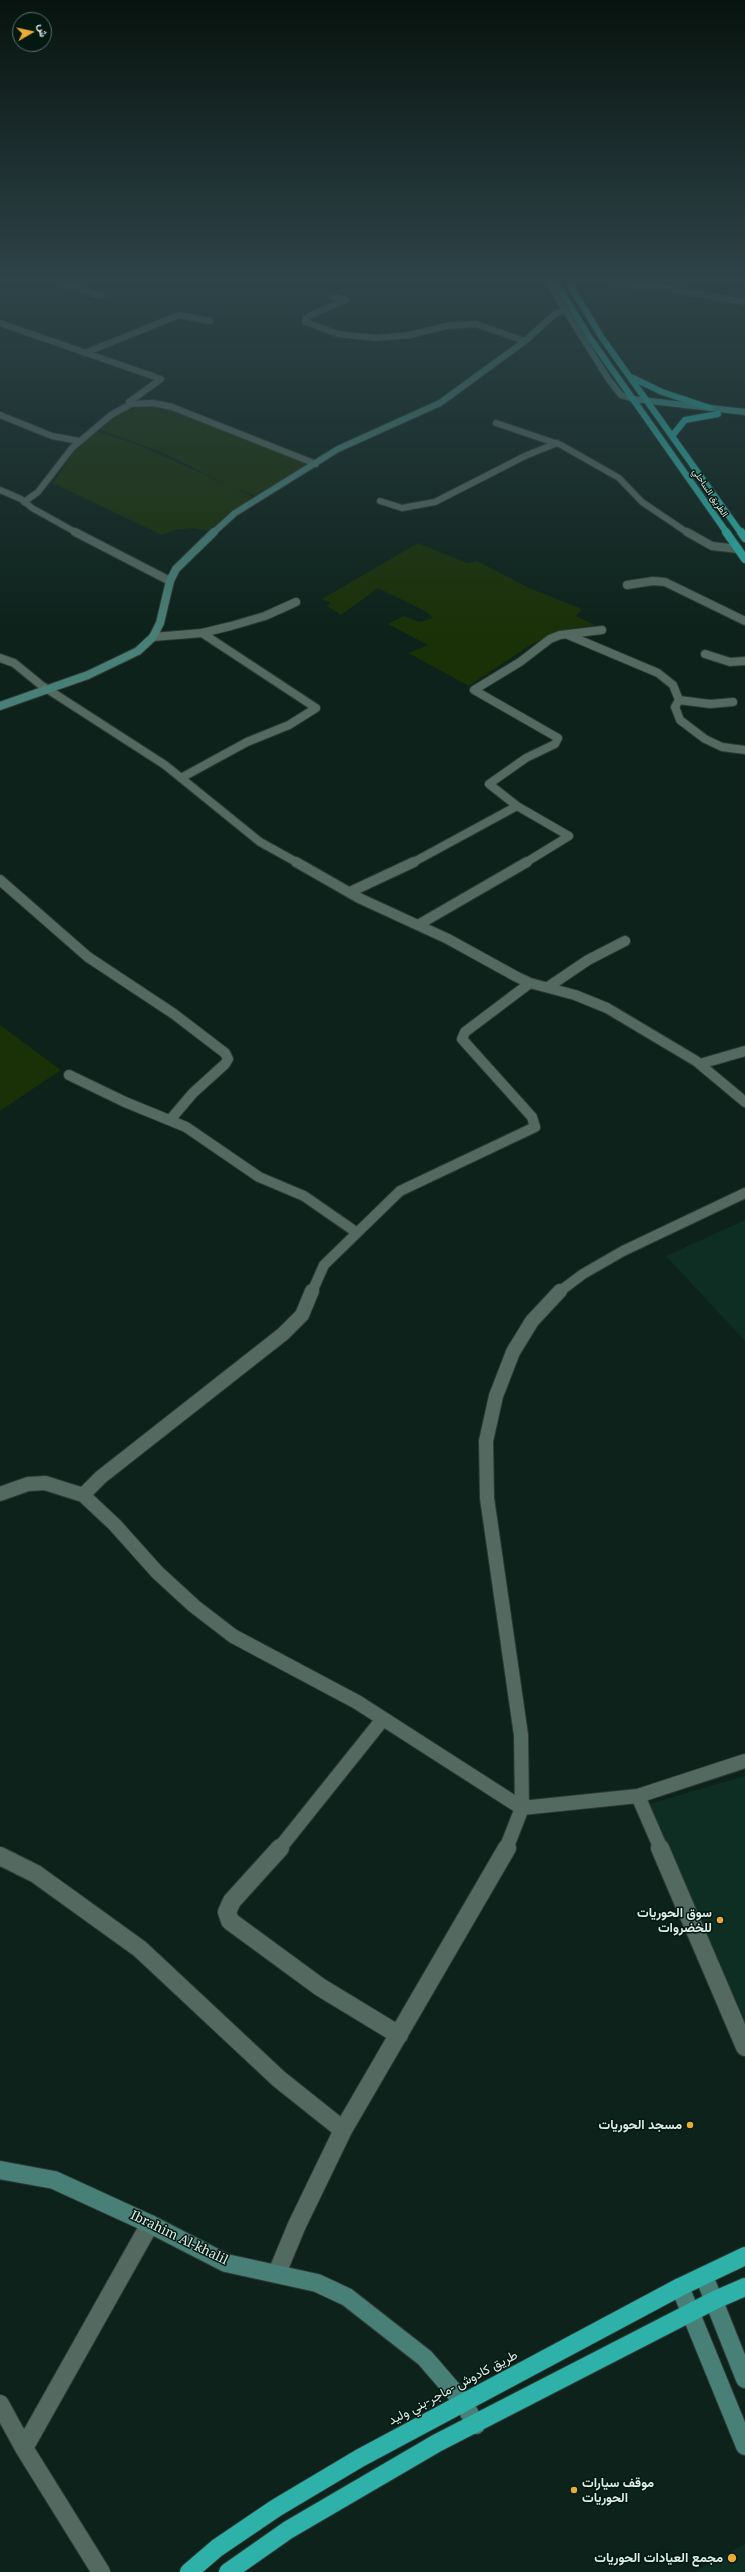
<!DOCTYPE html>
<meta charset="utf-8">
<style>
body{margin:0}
#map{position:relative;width:745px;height:2572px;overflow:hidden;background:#0c221a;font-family:"Noto Serif",Vazirmatn,serif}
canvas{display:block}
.north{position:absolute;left:12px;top:12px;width:40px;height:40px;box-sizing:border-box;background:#031811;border:1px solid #5b6e67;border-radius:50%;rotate:81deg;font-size:11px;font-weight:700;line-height:16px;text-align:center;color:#e0eee8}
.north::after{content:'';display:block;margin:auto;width:14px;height:18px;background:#e9ab38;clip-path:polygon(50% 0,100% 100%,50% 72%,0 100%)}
</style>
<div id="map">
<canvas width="745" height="2572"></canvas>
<div class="north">ش</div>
</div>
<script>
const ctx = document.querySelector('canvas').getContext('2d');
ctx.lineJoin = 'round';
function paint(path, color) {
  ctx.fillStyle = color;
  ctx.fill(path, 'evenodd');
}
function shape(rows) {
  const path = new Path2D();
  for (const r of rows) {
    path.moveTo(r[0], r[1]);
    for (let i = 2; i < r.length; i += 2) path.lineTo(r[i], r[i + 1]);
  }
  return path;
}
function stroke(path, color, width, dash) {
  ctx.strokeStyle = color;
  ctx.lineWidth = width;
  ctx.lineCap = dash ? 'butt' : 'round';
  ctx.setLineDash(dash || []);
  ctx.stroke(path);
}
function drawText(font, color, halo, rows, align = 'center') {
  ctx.font = font + ' "Noto Serif",Vazirmatn,serif';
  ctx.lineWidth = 3;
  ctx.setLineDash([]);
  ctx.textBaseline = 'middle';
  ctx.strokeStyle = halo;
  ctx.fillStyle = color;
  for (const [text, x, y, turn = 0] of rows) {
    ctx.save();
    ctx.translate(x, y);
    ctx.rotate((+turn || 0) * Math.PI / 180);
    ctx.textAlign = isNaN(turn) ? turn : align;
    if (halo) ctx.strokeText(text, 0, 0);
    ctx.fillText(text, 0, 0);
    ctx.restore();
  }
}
paint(shape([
 [745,1220,745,1341,666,1256],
 [745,1776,745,2035,646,1805],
 [745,2544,745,2572,694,2572]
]), '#0e2e24');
paint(shape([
 [142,406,160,407,196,418,311,465,256,496,235,488,253,497,211,531,191,528,175,530,162,535,53,483,77,448,96,431,136,444,230,486,164,453,98,429,126,411],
 [418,543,467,563,477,561,529,588,582,609,576,616,595,625,558,631,529,646,469,686,408,653,428,645,388,624,404,616,419,622,433,618,425,611,378,588,341,615,327,606,331,603,322,599],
 [0,1025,61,1070,0,1111]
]), '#1a3006');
const streetFar4 = shape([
 [41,278,102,296],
 [567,278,670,289,745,302],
 [0,283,18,278],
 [332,296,346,300,313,314,306,318,305,322,338,334,376,338,410,335,446,326,476,324,525,341],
 [0,323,161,379,129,402,131,404,153,403,172,407,316,464],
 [85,353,179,315,210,321],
 [0,415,52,436,79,441],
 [496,423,561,445,619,478,642,502,688,533],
 [0,490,21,499,32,508,77,533],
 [380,501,402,508,435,502,525,456,557,443],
 [24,502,38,492,72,448,111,415,131,404]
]);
const streetFar3 = shape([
 [75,532,170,581],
 [687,532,712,546,738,549],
 [627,585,653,581,665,582,745,621],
 [568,635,658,673,673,685,679,700,675,707,680,720,705,739,722,747,745,750],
 [153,637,202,633,231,626,265,616,296,602],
 [705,654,730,662,745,661],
 [0,658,14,663,41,685,165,765,260,842,298,863],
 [679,700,710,704,733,702],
 [181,778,247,742,289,725,316,708,202,633],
 [412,863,517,806],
 [525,863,569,836,517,806,489,784,526,758,555,744,558,738,474,690,520,662,550,639,560,635,602,630]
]);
const streetFar2 = shape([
 [296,862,359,898,448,939,517,977,530,983,575,995,607,1008,696,1061,745,1102],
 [0,880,88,957,174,1014,225,1053,228,1059,225,1064,193,1093,170,1120],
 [350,892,414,862],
 [418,925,527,862],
 [548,987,588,960,625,941],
 [700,1064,745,1051],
 [69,1075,125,1102,186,1127,259,1177,304,1196,356,1232],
 [312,1292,324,1265,400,1191,535,1127,532,1117,462,1039,465,1032,530,983],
 [559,1292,583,1274,623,1251,745,1193]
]);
const streetFar1 = shape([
 [0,1494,28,1484,45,1483,83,1495,115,1525,157,1572,194,1606,233,1636,357,1702,522,1808,638,1796,745,1761],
 [83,1495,101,1477,283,1334,302,1315,312,1291],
 [638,1796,661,1849],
 [279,1849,383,1719],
 [506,1849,522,1808,521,1735,487,1498,486,1441,496,1396,513,1352,532,1321,560,1291]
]);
const street = shape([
 [280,1848,232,1901,227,1912,230,1921,320,1987,399,2035],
 [660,1848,745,2047],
 [0,1856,36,1874,140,1949,279,2079,343,2130],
 [277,2273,297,2225,343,2130,507,1848],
 [0,2404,24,2448,101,2572],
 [24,2448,150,2224]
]);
const secondaryFar2 = shape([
 [545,278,609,380,621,395,633,399],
 [213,533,235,513,338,449,440,403,525,341,555,314,564,311]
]);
const secondaryFar1 = shape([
 [0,706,88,675,138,651,153,637,160,623,170,581,176,569,214,532]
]);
const secondary = shape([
 [0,2170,54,2180,150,2224,226,2263,317,2283,347,2297,425,2358,463,2402,476,2425],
 [704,2276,745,2379],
 [680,2287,745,2446]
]);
const primary = shape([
 [633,399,745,412]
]);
const highwayFar2 = shape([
 [553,278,590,338,727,533],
 [566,278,602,338,741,533],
 [633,378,662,392,710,408],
 [672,436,685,420,718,414]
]);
const highwayFar1 = shape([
 [726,532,745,559],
 [741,532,745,538]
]);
const highway = shape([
 [189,2572,217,2548,276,2508,360,2458,680,2287,745,2256],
 [228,2572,288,2530,437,2443,715,2300,745,2287]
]);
stroke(streetFar4, '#2d3833', 8);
stroke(streetFar3, '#2d3833', 10);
stroke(streetFar2, '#2d3833', 12);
stroke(streetFar1, '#2d3833', 16);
stroke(street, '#2d3833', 20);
stroke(secondaryFar2, '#2d3833', 8);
stroke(secondaryFar1, '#2d3833', 10);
stroke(secondary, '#2d3833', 20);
stroke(primary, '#2d3833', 8);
stroke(highwayFar2, '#2d3833', 8);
stroke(highwayFar1, '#2d3833', 10);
stroke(highway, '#2d3833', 20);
stroke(streetFar4, '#536a61', 6);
stroke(streetFar3, '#536a61', 8);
stroke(streetFar2, '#536a61', 10);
stroke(streetFar1, '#536a61', 14);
stroke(street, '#536a61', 18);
stroke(secondaryFar2, '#487f77', 6);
stroke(secondaryFar1, '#487f77', 8);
stroke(secondary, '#487f77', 18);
stroke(primary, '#3c958c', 6);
stroke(highwayFar2, '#2db1a9', 6);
stroke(highwayFar1, '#2db1a9', 8);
stroke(highway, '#2db1a9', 18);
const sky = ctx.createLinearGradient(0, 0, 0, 638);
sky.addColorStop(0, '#07130e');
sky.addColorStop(0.44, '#2e4449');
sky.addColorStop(1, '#2e444900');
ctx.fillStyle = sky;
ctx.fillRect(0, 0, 745, 638);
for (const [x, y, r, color] of [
 [720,1920,4,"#e9ab38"],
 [690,2125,4,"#e9ab38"],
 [574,2490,4,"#e9ab38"],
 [732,2558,5,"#e9ab38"]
]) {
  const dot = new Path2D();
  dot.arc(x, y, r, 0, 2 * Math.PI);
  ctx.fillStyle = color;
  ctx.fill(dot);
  stroke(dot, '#031811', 1.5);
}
drawText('9px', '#e0eee8', '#031811', [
 ["الطريق الساحلي",710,493,56]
]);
drawText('bold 13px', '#e0eee8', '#031811', [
 ["سوق الحوريات",712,1913],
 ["للخضروات",712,1928],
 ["مسجد الحوريات",682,2125],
 ["موقف سيارات",582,2483,"left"],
 ["الحوريات",582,2498,"left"],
 ["مجمع العيادات الحوريات",723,2558]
], 'right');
drawText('13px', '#e0eee8', '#031811', [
 ["Ibrahim Al-khalil",179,2238,26],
 ["طريق كادوش -ماجر-بني وليد",453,2388,-28]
]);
</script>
